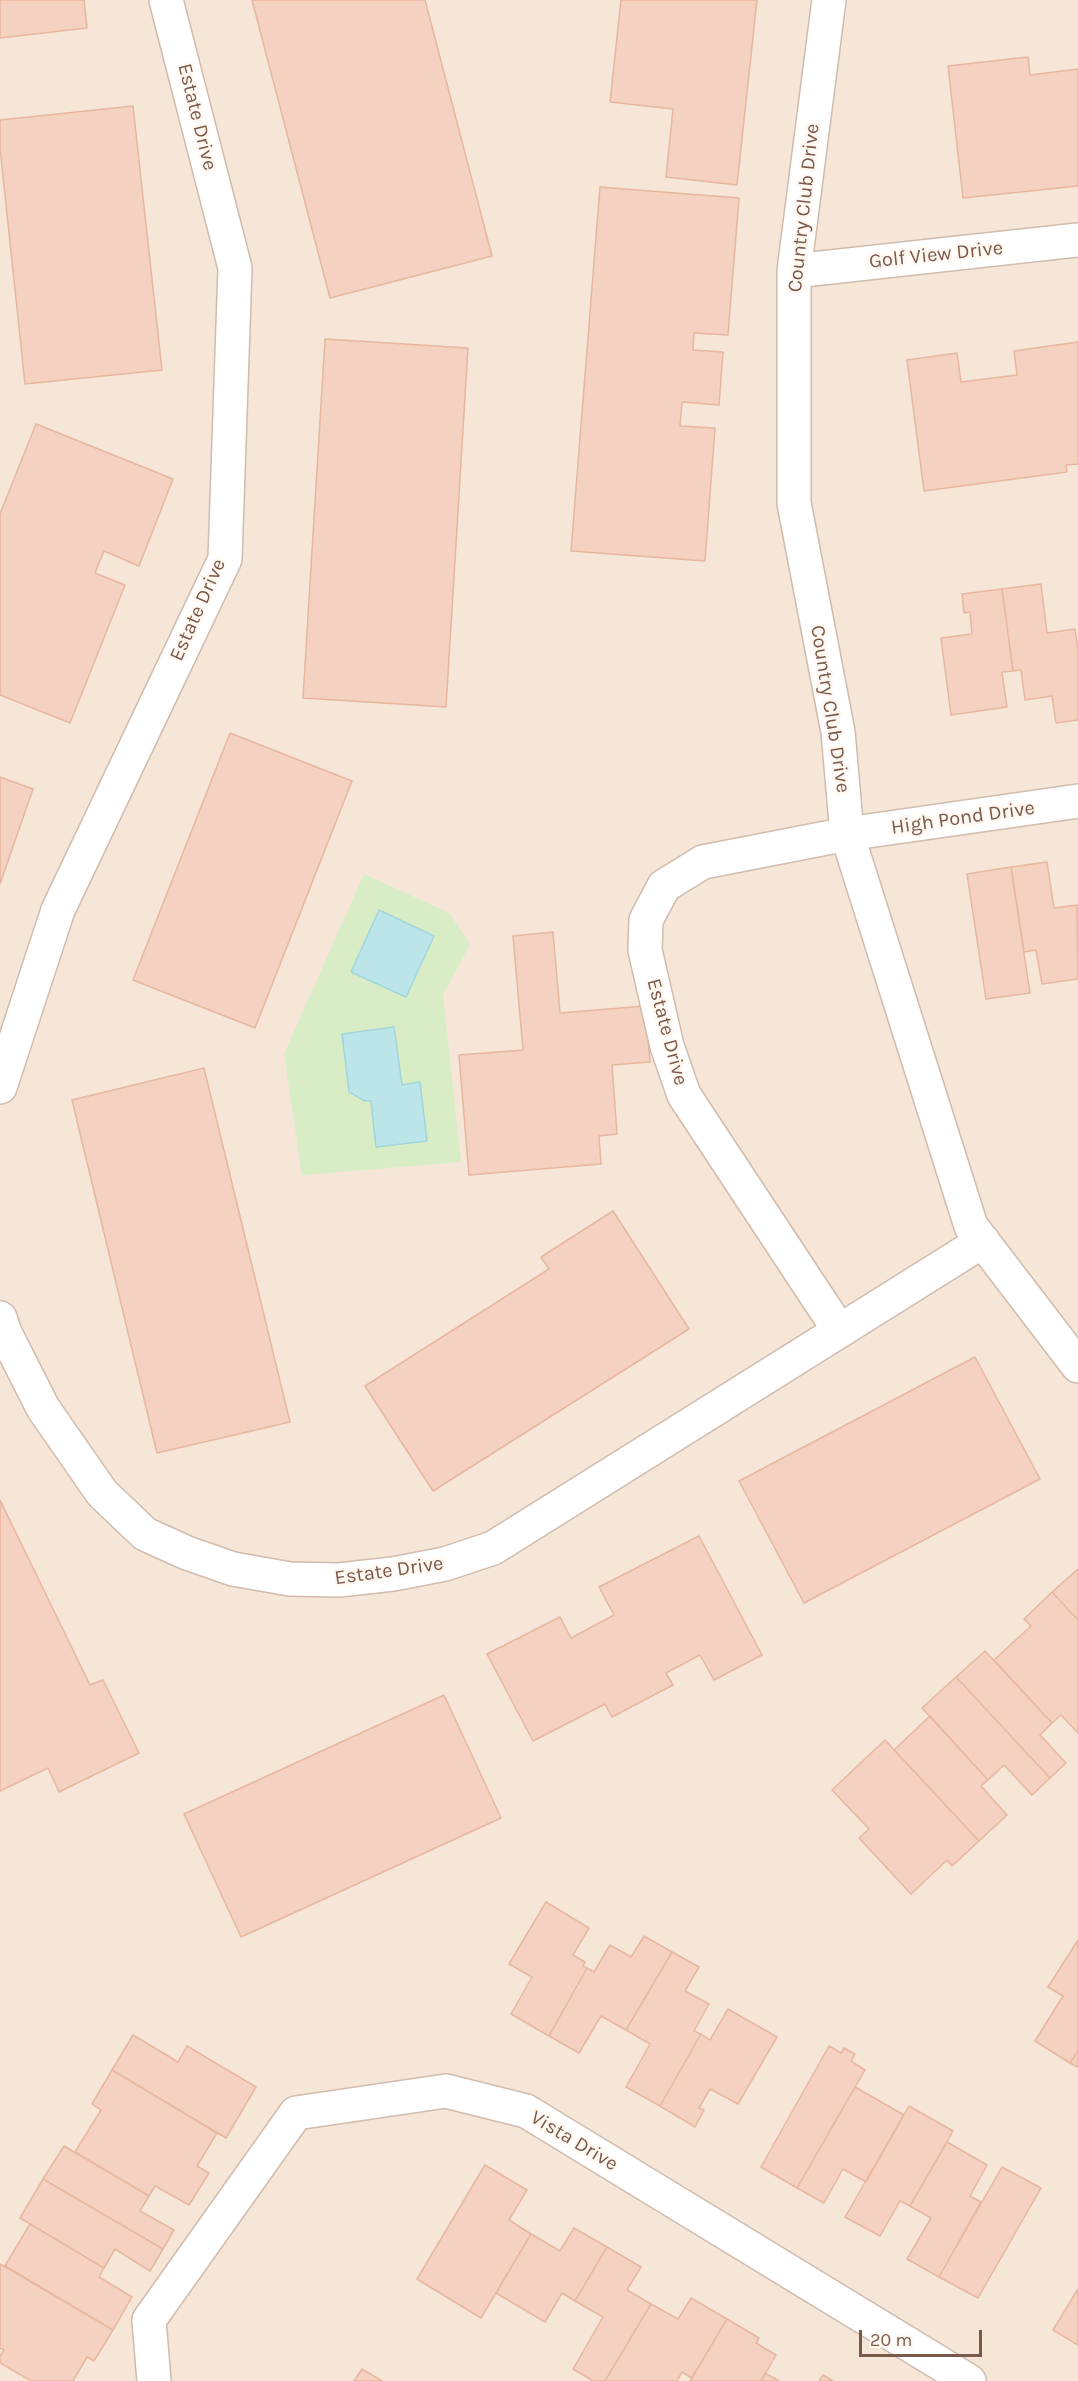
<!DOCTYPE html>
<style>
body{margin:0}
#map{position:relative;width:1078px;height:2381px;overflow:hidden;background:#fdf4e9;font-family:Karla,sans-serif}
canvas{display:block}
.scale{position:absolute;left:859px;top:2330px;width:123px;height:27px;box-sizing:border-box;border:3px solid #7a594b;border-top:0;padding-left:8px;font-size:18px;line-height:21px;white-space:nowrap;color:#7a594b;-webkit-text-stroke:4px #fff8f1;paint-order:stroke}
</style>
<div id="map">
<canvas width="1078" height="2381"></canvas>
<div class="scale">20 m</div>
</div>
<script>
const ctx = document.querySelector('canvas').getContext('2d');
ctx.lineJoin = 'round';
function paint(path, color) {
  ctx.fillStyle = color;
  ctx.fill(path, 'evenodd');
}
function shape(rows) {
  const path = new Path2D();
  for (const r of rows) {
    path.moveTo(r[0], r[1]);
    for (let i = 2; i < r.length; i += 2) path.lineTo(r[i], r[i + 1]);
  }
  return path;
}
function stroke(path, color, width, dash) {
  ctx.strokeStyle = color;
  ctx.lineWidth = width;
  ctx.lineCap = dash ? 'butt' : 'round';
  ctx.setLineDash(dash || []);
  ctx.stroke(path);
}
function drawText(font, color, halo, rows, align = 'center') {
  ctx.font = font + ' Karla,sans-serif';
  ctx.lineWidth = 5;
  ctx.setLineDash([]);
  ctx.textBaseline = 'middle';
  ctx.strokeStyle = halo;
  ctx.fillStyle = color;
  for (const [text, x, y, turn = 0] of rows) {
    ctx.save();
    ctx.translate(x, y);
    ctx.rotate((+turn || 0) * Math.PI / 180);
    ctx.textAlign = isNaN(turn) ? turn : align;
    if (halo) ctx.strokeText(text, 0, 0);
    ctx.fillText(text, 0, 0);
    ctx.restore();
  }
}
paint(shape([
 [0,0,1078,0,1078,2381,0,2381]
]), '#f5e6d7');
paint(shape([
 [364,874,449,913,470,944,443,995,461,1162,302,1175,284,1054]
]), '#d8ecc6');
const water = shape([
 [379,910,434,936,406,997,351,972,379,910],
 [394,1027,402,1085,420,1082,427,1141,376,1147,371,1101,365,1101,349,1092,342,1034,394,1027]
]);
paint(water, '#bce5e9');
stroke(water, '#a2d5db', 1.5);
const building = shape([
 [0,0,84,0,87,28,0,38,0,0],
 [252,0,425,0,492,256,330,298,252,0],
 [621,0,757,0,737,185,666,177,673,109,610,102,621,0],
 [1028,57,1030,75,1078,69,1078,186,963,198,948,66,1028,57],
 [133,106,162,370,25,384,0,148,0,120,133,106],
 [600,187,739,198,728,335,694,333,693,350,723,352,719,405,682,402,680,426,715,428,705,561,571,551,600,187],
 [325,339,468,348,446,707,303,698,325,339],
 [1078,342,1078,464,1066,465,1067,472,924,491,907,360,957,353,961,382,1017,375,1014,351,1078,342],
 [36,424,173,479,139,566,104,551,95,573,125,585,70,723,0,695,0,514,36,424],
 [1041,584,1047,633,1075,629,1078,650,1078,720,1056,723,1052,696,1025,700,1021,670,1013,671,1002,589,1041,584],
 [1002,589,1013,671,1002,672,1007,707,951,715,941,638,972,634,970,612,964,613,962,594,1002,589],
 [230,733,352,781,255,1028,133,980,230,733],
 [0,777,33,789,0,884,0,777],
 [1047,862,1054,908,1077,905,1078,979,1042,984,1036,950,1024,952,1011,867,1047,862],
 [1011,867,1030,993,986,999,967,874,1011,867],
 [553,932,560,1013,645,1006,650,1062,612,1065,617,1134,599,1136,601,1164,469,1175,459,1055,523,1050,513,936,553,932],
 [204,1068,290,1422,157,1453,72,1100,204,1068],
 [613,1211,689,1329,433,1491,365,1386,549,1269,541,1257,613,1211],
 [975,1357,1040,1479,804,1603,739,1481,975,1357],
 [0,1500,90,1685,103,1680,139,1753,59,1792,48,1768,0,1791,0,1500],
 [699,1536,762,1655,714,1680,700,1655,666,1673,673,1685,612,1717,605,1704,533,1741,487,1654,560,1617,571,1638,614,1615,599,1587,699,1536],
 [1078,1569,1078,1620,1052,1592,1078,1569],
 [1052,1592,1078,1620,1078,1733,1061,1715,1052,1723,994,1660,1031,1626,1024,1619,1052,1592],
 [985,1651,1052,1723,1040,1735,1066,1763,1050,1778,956,1677,985,1651],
 [956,1677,1050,1778,1032,1795,1004,1765,988,1780,922,1708,956,1677],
 [444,1695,501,1818,241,1937,184,1814,444,1695],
 [930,1716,988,1780,981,1786,1007,1815,979,1841,894,1750,930,1716],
 [885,1740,979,1841,952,1866,947,1860,911,1894,859,1838,869,1829,832,1790,885,1740],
 [546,1902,589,1928,573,1955,585,1962,583,1966,587,1968,549,2036,511,2014,532,1977,509,1964,546,1902],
 [644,1936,672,1952,626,2030,601,2016,579,2053,549,2036,587,1968,594,1972,610,1945,631,1957,644,1936],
 [1078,1940,1078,2051,1070,2063,1035,2041,1063,1996,1048,1987,1078,1940],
 [672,1952,699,1967,685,1991,709,2004,694,2031,701,2034,660,2106,626,2087,650,2044,626,2030,672,1952],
 [728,2009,777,2037,738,2104,710,2089,699,2108,704,2110,695,2127,660,2106,701,2034,710,2040,728,2009],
 [133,2035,178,2062,187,2046,256,2087,226,2138,112,2070,133,2035],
 [829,2046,841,2053,844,2048,855,2054,851,2061,865,2070,797,2188,761,2167,829,2046],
 [1078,2051,1078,2067,1070,2063,1078,2051],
 [112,2070,217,2133,197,2166,209,2173,189,2205,155,2186,149,2196,75,2152,101,2110,92,2104,112,2070],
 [855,2087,904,2115,866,2182,843,2169,824,2203,797,2188,855,2087],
 [909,2106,953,2131,910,2206,900,2201,880,2236,845,2217,909,2106],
 [947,2142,987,2165,970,2196,981,2202,939,2277,907,2259,931,2218,910,2206,947,2142],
 [64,2146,149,2196,140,2211,174,2230,163,2249,43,2179,64,2146],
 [485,2165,527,2190,509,2220,531,2234,481,2318,417,2279,485,2165],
 [1002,2167,1041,2188,978,2298,939,2277,1002,2167],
 [43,2179,163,2249,150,2271,115,2249,104,2268,20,2218,43,2179],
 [30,2224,104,2268,99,2277,132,2297,113,2330,5,2266,30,2224],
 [574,2228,607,2247,575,2301,562,2293,545,2322,496,2293,531,2234,560,2251,574,2228],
 [607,2247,641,2267,627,2290,651,2304,605,2381,593,2381,573,2369,603,2317,575,2301,607,2247],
 [0,2264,113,2330,94,2361,87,2357,73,2381,31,2381,0,2363,0,2356,4,2350,0,2348,0,2264],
 [1078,2289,1078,2345,1053,2330,1078,2289],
 [691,2298,727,2319,692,2378,682,2372,677,2381,605,2381,651,2304,678,2319,691,2298],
 [727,2319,759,2338,756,2343,776,2355,761,2381,690,2381,727,2319],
 [362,2369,382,2381,354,2381,362,2369],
 [765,2373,779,2381,761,2381,765,2373],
 [823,2375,833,2381,819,2381,823,2375]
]);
paint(building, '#f4d1c0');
stroke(building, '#e7b69f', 1.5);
const street = shape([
 [829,0,794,271,794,503,838,732,847,834,971,1226,1078,1366],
 [794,271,1078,240],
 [0,1087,58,910,225,559,235,268,166,0],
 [0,1318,5,1333,43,1408,102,1493,145,1534,187,1553,233,1569,290,1579,339,1580,393,1574,445,1564,493,1548,983,1241],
 [839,1330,684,1095,667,1046,645,950,646,920,664,886,703,862,847,834,1078,801],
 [154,2381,149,2320,296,2113,446,2091,526,2111,969,2381]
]);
stroke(street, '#d1bbad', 36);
stroke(street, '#fff', 33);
drawText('20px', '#7a594b', '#fff8f1', [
 ["Estate Drive",197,117,76],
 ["Country Club Drive",804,208,-84],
 ["Golf View Drive",936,255,-6],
 ["Estate Drive",198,610,-66],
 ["Country Club Drive",830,709,81],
 ["High Pond Drive",963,818,-8],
 ["Estate Drive",667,1032,75],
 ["Estate Drive",389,1571,-8],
 ["Vista Drive",574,2141,31]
]);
</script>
